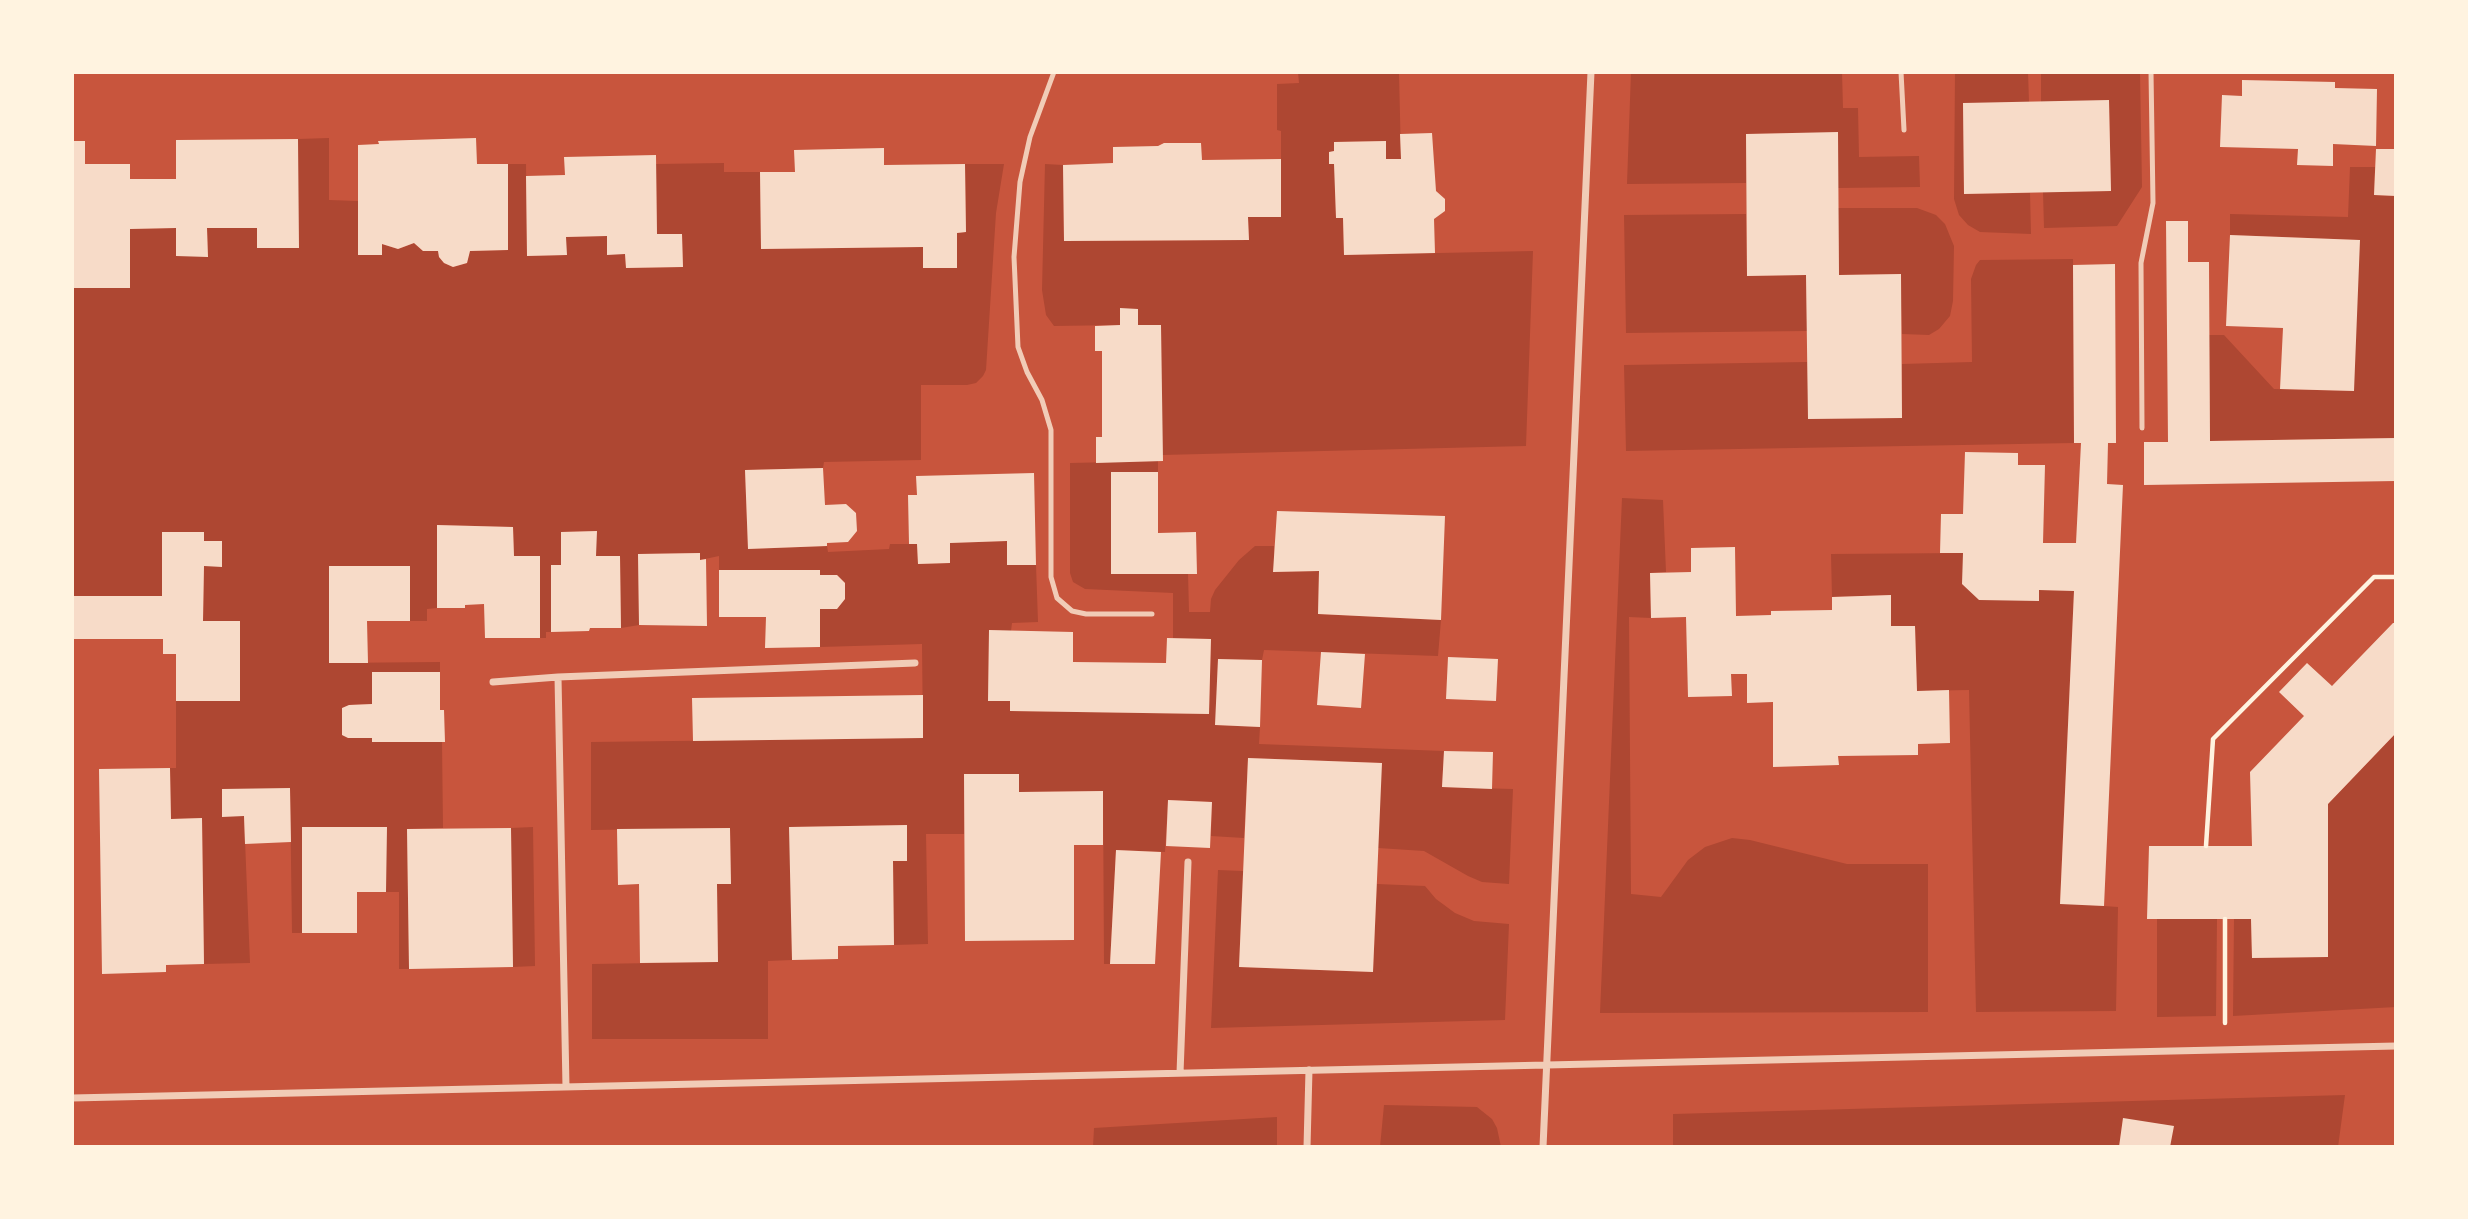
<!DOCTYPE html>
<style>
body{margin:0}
#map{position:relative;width:2468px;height:1219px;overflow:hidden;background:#c8553d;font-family:Barlow,sans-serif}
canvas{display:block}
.frame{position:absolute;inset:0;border:74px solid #fff3e0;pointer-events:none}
</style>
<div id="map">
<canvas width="2468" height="1219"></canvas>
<div class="frame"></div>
</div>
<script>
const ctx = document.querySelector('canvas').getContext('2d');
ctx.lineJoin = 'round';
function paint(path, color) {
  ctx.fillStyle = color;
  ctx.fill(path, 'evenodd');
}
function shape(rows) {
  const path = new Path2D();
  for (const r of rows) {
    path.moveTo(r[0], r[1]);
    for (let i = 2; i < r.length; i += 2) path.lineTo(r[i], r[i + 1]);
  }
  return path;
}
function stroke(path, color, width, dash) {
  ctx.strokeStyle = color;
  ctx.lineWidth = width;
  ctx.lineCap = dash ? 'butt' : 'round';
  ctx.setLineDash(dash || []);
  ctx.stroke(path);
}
paint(shape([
 [1298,72,1399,72,1401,159,1386,159,1385,141,1334,142,1336,217,1343,218,1344,255,1533,251,1526,446,1162,455,1161,325,1138,325,1138,309,1120,309,1120,325,1054,326,1046,315,1042,290,1045,164,1063,165,1064,241,1249,240,1248,217,1281,216,1281,131,1277,130,1277,84,1299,83],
 [1631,72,1842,72,1843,108,1858,108,1859,157,1919,156,1920,187,1838,188,1837,133,1746,134,1746,183,1627,184],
 [1955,72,2028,72,2029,102,1963,104,1964,194,2030,193,2031,234,1980,232,1968,225,1959,215,1954,199],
 [2041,72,2140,72,2142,187,2117,226,2044,228,2043,192,2111,191,2109,101,2041,102],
 [329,138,329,200,358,201,358,254,381,254,382,244,398,249,414,243,423,251,438,251,439,257,444,263,453,267,467,263,470,251,508,250,508,164,526,164,527,256,566,255,566,237,607,236,607,254,625,254,626,268,683,267,682,234,657,234,656,164,724,163,724,172,760,172,761,249,923,247,923,267,957,268,957,233,966,232,965,164,1004,164,996,213,986,370,983,376,976,383,967,385,921,385,921,460,824,462,823,468,745,470,748,549,827,546,828,552,889,549,890,544,917,544,918,564,950,563,950,543,1007,541,1008,565,1036,565,1038,622,1012,623,1011,631,989,630,988,701,1010,701,1010,711,1209,714,1211,639,1173,638,1173,593,1085,589,1073,582,1070,573,1070,463,1158,461,1158,472,1111,472,1111,574,1188,573,1189,612,1210,612,1211,599,1215,590,1239,560,1255,546,1274,546,1274,572,1319,571,1318,614,1441,620,1438,656,1264,650,1262,660,1218,659,1216,725,1260,727,1259,744,1444,751,1442,787,1513,789,1509,884,1482,882,1468,876,1424,851,1378,848,1381,763,1248,758,1244,838,1211,836,1212,802,1168,800,1165,852,1116,850,1110,964,1104,964,1103,791,1019,792,1018,774,964,774,964,834,926,834,928,944,894,945,893,861,907,861,906,825,790,827,792,960,768,961,768,1039,592,1039,592,964,718,962,717,884,731,883,730,828,591,830,591,742,923,738,922,644,820,647,820,609,837,609,845,599,845,583,837,575,820,575,819,570,719,570,719,556,700,560,699,553,638,554,639,625,621,628,620,556,596,556,596,531,561,532,561,565,551,565,551,632,546,632,546,638,540,638,540,556,514,556,513,527,438,525,437,608,427,609,427,621,410,621,410,566,329,567,329,663,440,662,440,672,372,672,372,704,349,705,342,709,372,738,373,742,442,742,443,828,407,829,409,969,399,969,399,892,386,892,386,827,302,827,302,933,292,933,290,788,222,816,244,816,250,963,204,964,202,818,171,819,170,768,176,768,176,701,240,701,240,621,203,621,204,566,222,566,222,541,162,596,72,596,72,288,130,288,130,229,176,228,177,256,208,256,207,228,257,228,257,248,298,247,298,139],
 [2350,167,2375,167,2374,195,2396,196,2396,438,2210,441,2209,335,2224,335,2274,389,2353,391,2359,240,2230,235,2230,214,2348,217],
 [1838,208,1917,208,1936,215,1945,224,1954,246,1953,301,1950,316,1939,329,1929,335,1902,334,1900,274,1839,275],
 [1746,214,1747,276,1806,275,1807,331,1626,333,1624,215],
 [2073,259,2074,443,1626,451,1624,365,1807,362,1809,419,1902,418,1902,364,1972,362,1971,279,1976,265,1980,260],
 [1622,498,1663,500,1666,572,1650,573,1651,618,1629,617,1631,894,1661,897,1688,860,1705,847,1732,838,1750,840,1847,864,1928,864,1928,1012,1600,1013],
 [1963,553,2039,601,2039,590,2074,591,2060,903,2118,907,2116,1011,1976,1012,1969,690,1917,691,1915,626,1891,626,1891,595,1832,597,1831,554],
 [2396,733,2396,1007,2233,1016,2234,919,2251,919,2252,958,2328,957,2328,804],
 [533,827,535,966,513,967,511,828],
 [1218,870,1243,871,1239,967,1373,972,1377,884,1425,886,1436,899,1455,913,1474,921,1509,924,1505,1020,1211,1028],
 [2157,919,2217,919,2216,1016,2157,1017],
 [2345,1095,2338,1147,2170,1147,2173,1126,2123,1119,2119,1147,1673,1147,1673,1114],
 [1384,1105,1477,1107,1492,1119,1497,1128,1501,1147,1380,1147],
 [1277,1117,1277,1147,1093,1147,1094,1128]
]), '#ae4732');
paint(shape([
 [2242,80,2335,82,2335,88,2377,89,2376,146,2333,144,2333,166,2297,165,2298,149,2220,147,2222,95,2242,96],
 [2109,100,2111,191,1964,194,1963,103],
 [1838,132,1839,275,1901,274,1902,418,1808,419,1806,275,1747,276,1746,134],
 [1432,133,1436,191,1445,199,1445,211,1434,219,1435,253,1344,255,1343,218,1336,218,1334,164,1329,164,1329,152,1334,151,1334,142,1386,141,1386,159,1401,159,1400,134],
 [476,138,477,164,508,164,508,250,470,251,467,263,453,267,444,263,439,257,438,251,423,251,414,243,398,249,382,244,382,255,358,255,358,145,379,144,378,141],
 [298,139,299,248,257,248,257,228,207,228,208,257,176,256,176,228,130,229,130,288,72,288,72,141,85,141,85,164,130,164,130,179,176,179,176,140],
 [1164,143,1201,143,1202,160,1281,159,1281,217,1248,217,1249,240,1064,241,1063,165,1113,163,1113,147,1158,146],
 [884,148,884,165,965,164,966,232,957,233,957,268,923,268,923,247,761,249,760,172,795,172,794,150],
 [2376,149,2396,149,2396,196,2374,195],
 [656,155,657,234,682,234,683,267,626,268,625,254,607,255,607,236,566,237,567,255,527,256,526,176,565,175,564,157],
 [2166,221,2188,221,2188,262,2209,262,2210,441,2396,438,2396,481,2144,485,2144,442,2168,442],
 [2230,235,2360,240,2354,391,2280,389,2283,328,2226,326],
 [2115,264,2116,443,2108,443,2107,484,2123,485,2104,906,2060,904,2074,591,2039,590,2039,601,1979,600,1962,584,1963,553,1940,553,1941,514,1963,514,1965,452,2018,453,2018,465,2045,465,2043,543,2076,543,2081,443,2074,443,2073,265],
 [1120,308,1138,309,1138,325,1161,325,1163,461,1096,463,1096,437,1102,437,1102,351,1095,351,1095,326,1120,325],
 [823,468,825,505,846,504,856,513,857,531,848,542,827,543,827,546,748,549,745,470],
 [1111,472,1158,472,1158,533,1196,532,1197,574,1111,574],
 [1034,473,1036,565,1007,565,1007,541,950,543,950,563,918,564,917,544,909,544,908,495,917,495,916,476],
 [1277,511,1445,516,1441,620,1318,614,1319,571,1273,572],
 [437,525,513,527,514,556,540,556,540,638,485,638,484,604,465,605,465,608,437,608],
 [597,531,596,556,620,556,621,628,590,628,589,631,551,632,551,565,561,565,561,532],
 [162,532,204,532,204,541,222,541,222,567,204,566,203,621,240,621,240,701,176,701,176,654,163,654,163,639,72,639,72,596,162,596],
 [1735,547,1736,616,1771,615,1771,611,1832,610,1832,597,1891,595,1891,626,1915,626,1917,691,1949,690,1950,743,1918,744,1918,755,1838,756,1839,765,1773,767,1773,702,1747,703,1747,674,1731,674,1732,696,1688,697,1686,617,1651,618,1650,573,1691,572,1691,548],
 [700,553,700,560,706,559,707,626,639,625,638,554],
 [329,566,410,566,410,621,367,621,368,663,329,663],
 [719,570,820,570,820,575,837,575,845,583,845,599,837,609,820,609,820,647,765,648,766,617,719,617],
 [2393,623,2396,623,2396,733,2328,804,2328,957,2252,958,2251,919,2147,919,2149,846,2252,846,2250,772,2304,716,2279,692,2307,663,2332,686],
 [989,630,1073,632,1073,662,1166,663,1167,638,1211,639,1209,714,1010,711,1010,701,988,701],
 [1321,652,1365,654,1361,708,1317,705],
 [1448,657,1498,659,1496,701,1446,699],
 [1218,659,1262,660,1260,727,1215,725],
 [372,672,440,672,440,710,444,710,445,742,372,742,372,738,348,738,342,735,342,708,349,705,372,704],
 [923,695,923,738,693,741,692,698],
 [1444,751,1493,752,1492,789,1442,787],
 [1248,758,1382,763,1373,972,1239,967],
 [170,768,171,819,202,818,204,964,166,965,166,972,102,974,99,769],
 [964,774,1019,774,1019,792,1103,791,1103,845,1074,845,1074,940,965,941],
 [290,788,291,842,245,844,244,816,222,817,222,789],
 [1168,800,1212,802,1210,848,1166,846],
 [907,825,907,861,893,861,894,945,838,946,838,959,792,960,789,827],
 [302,827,387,827,386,892,357,892,357,933,302,933],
 [511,828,513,967,409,969,407,829],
 [730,828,731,884,717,884,718,962,640,963,639,884,618,885,617,829],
 [1116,850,1161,852,1155,964,1110,964],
 [2123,1118,2174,1126,2170,1147,2119,1147]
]), '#f7dbc8');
stroke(shape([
 [2206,846,2213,739,2374,577,2396,577],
 [2225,919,2225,1023]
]), '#fff3e0', 4.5);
stroke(shape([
 [1054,72,1030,137,1020,182,1014,257,1018,347,1027,372,1042,400,1051,430,1051,577,1057,598,1072,611,1086,614,1152,614],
 [1901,72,1904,130],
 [2142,428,2141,263,2153,203,2151,72]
]), '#f1ccb7', 5);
stroke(shape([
 [493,682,558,677],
 [1180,1073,1188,862],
 [566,1087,558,677,915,663],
 [72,1098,2396,1046],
 [1307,1147,1309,1070],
 [1543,1147,1591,72]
]), '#f1ccb7', 7);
</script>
